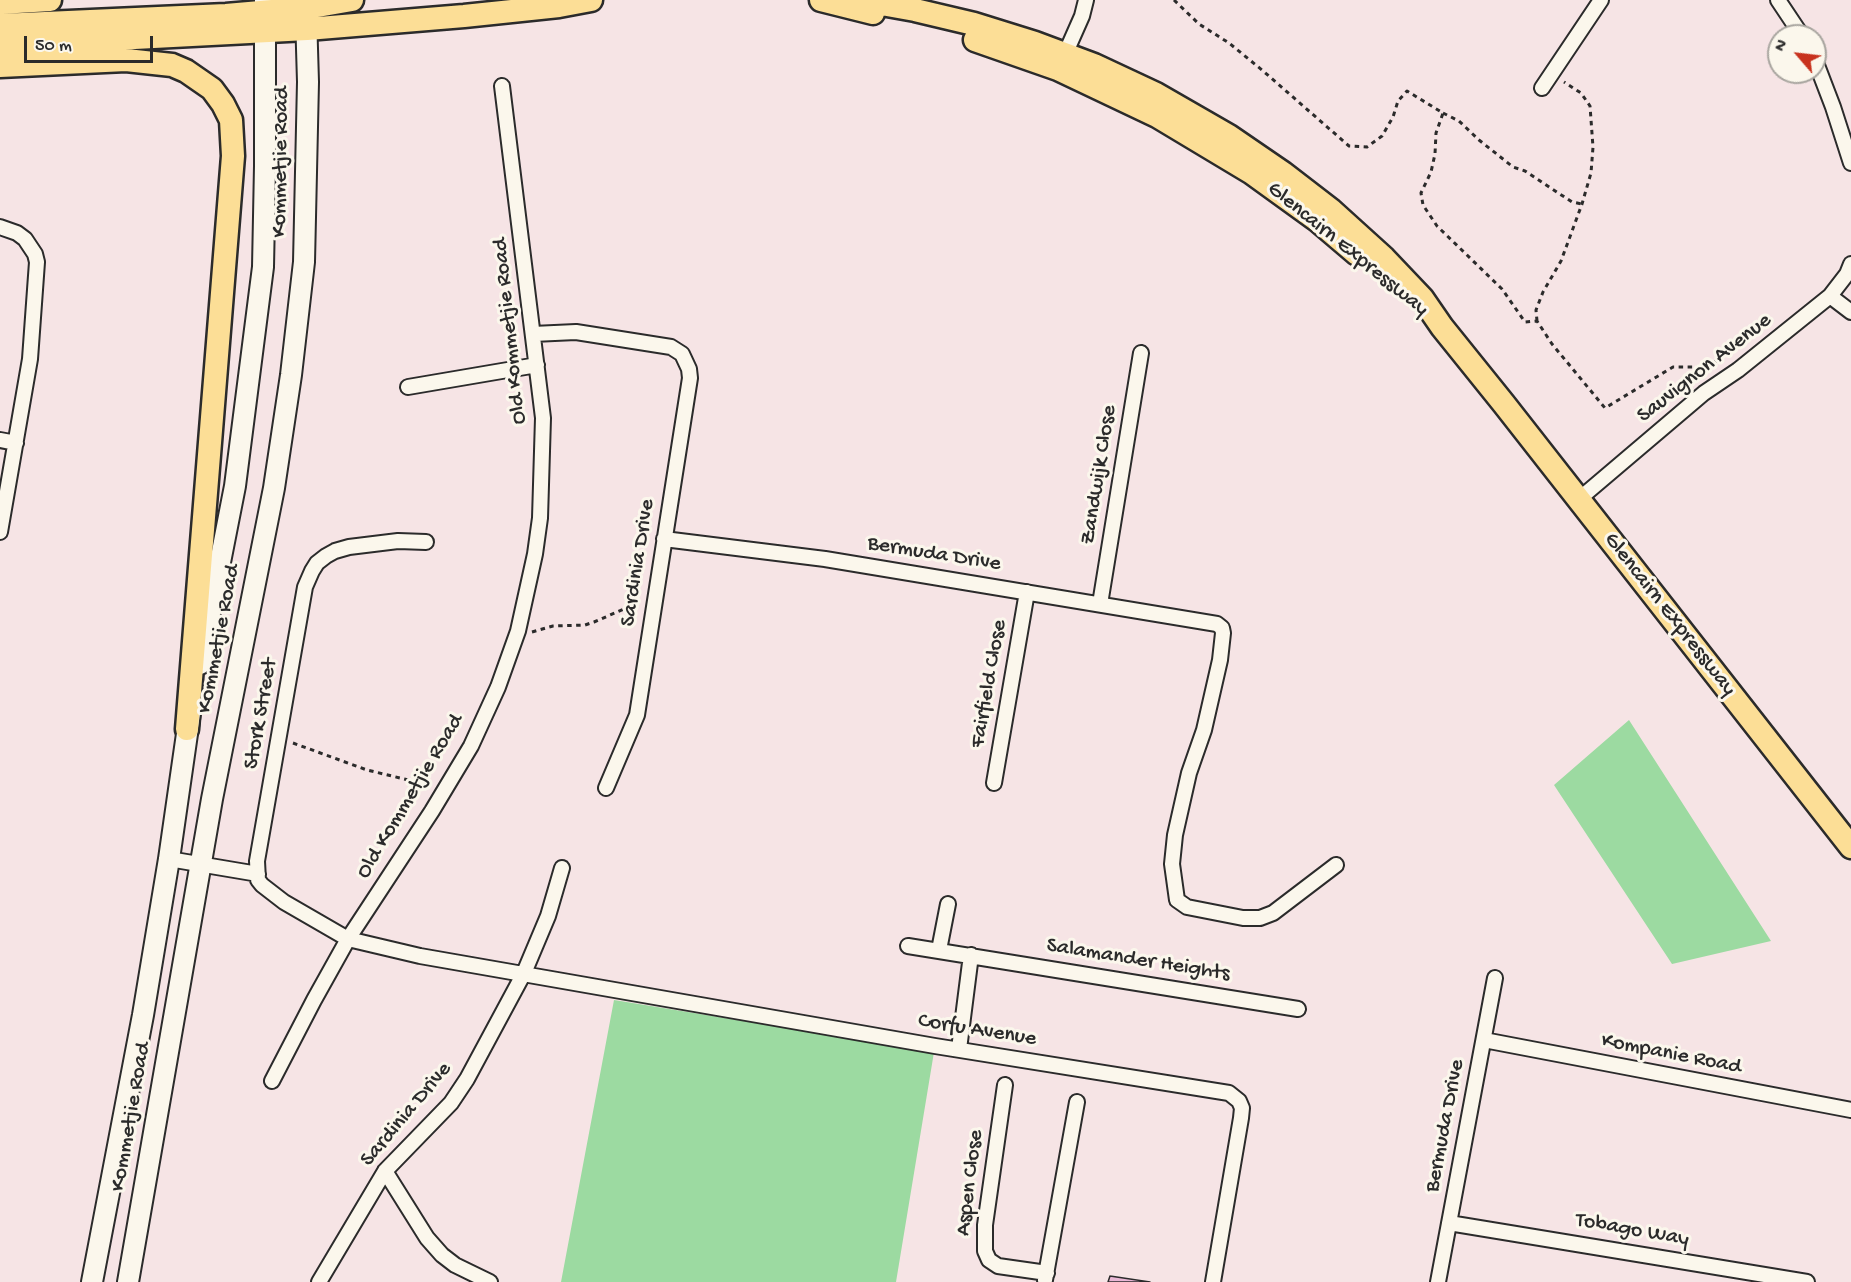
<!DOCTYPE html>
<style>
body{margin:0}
#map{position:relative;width:1851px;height:1282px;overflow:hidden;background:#f6e4e5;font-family:"Gochi Hand",sans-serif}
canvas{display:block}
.north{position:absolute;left:1767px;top:24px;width:60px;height:60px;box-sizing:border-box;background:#fbf7ec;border:2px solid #a8a59f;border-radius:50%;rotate:298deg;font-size:16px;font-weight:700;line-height:24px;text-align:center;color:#2b2b2b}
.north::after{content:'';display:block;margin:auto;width:21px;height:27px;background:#c8321e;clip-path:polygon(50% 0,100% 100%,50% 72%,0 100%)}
.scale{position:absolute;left:24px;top:36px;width:129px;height:27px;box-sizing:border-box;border:3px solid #2b2b2b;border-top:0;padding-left:8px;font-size:18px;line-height:21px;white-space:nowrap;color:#2b2b2b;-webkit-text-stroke:4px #fbf7ec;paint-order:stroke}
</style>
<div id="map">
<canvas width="1851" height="1282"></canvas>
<div class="north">N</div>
<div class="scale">50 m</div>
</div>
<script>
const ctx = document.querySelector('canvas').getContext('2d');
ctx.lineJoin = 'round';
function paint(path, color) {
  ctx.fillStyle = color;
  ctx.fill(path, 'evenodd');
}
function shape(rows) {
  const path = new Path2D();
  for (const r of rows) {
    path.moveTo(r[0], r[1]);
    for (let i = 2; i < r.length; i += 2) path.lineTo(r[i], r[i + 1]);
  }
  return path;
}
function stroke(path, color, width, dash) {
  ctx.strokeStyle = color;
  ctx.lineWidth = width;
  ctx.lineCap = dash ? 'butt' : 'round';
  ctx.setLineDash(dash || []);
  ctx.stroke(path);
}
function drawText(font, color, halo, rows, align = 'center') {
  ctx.font = font + ' "Gochi Hand",sans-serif';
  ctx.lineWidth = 6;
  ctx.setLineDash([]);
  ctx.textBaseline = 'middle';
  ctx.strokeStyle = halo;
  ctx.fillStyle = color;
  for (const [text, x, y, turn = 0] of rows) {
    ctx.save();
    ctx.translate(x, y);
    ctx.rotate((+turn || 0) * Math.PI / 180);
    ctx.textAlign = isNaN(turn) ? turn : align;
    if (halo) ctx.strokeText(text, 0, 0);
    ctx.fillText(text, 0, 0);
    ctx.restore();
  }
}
paint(shape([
 [1629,720,1771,941,1672,964,1554,785],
 [614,1000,934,1052,896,1282,561,1282]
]), '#9cdaa1');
const building = shape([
 [1110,1276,1150,1282,1108,1282,1110,1276]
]);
paint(building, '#e9b7d5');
stroke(building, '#2b2b2b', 1.5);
const street = shape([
 [1778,0,1802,36],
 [1063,59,1082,16,1086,0],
 [1815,60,1833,107,1851,163],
 [1542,88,1601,0],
 [0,227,17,233,25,239,35,254,37,262,30,359,0,532],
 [1830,296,1851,312],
 [533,334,576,332,671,347,682,354,689,369,690,378,637,715,606,788],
 [408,387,537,365],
 [0,440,16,443],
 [1578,500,1704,393,1738,370,1830,296,1847,274,1851,264],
 [664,539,825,559,1217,624,1222,628,1223,633,1220,660,1204,730,1189,773,1175,835,1172,864,1177,900,1187,907,1243,918,1260,918,1273,913,1336,865],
 [426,542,398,541,349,547,335,551,326,556,317,563,312,571,305,587,257,861,258,880,262,885,284,902,348,939,420,956,935,1046,1229,1093,1239,1101,1242,1108,1241,1118,1213,1282],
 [1100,604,1141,353],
 [994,783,1027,592],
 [169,859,258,874],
 [908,946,1298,1009],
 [939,950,948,904],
 [1484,1040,1851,1110],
 [959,1049,971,955],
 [272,1081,314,1000,348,939,432,811,471,746,498,687,518,631,535,554,540,518,543,418,502,86],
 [1005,1085,985,1225,985,1251,989,1260,998,1266,1047,1273],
 [385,1171,427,1238,442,1255,455,1265,490,1282],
 [1449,1223,1807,1282],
 [1045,1280,1077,1102],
 [319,1282,385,1171,451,1103,467,1079,524,973,548,916,562,868],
 [1438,1282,1495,978]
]);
const secondary = shape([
 [200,664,235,486,263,267,265,166,265,0],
 [92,1282,143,1015,169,859,190,713],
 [128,1282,212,799,274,488,291,375,304,262,308,82,306,15]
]);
const primary = shape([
 [821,0,873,13],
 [859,0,915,10,974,24,1035,43,1094,65,1156,94,1229,136,1283,173,1331,210,1384,258,1422,298,1442,327,1504,404,1851,847],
 [0,3,50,0],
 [0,25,226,15,306,8,352,0],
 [975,40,1058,69,1157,116,1252,173,1317,220,1357,254],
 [0,45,307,29,464,16,559,6,591,0],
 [0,66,126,60,172,65,186,71,212,89,223,104,231,120,233,156,187,729]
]);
stroke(street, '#2b2b2b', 18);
stroke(secondary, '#2b2b2b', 24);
stroke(primary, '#2b2b2b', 27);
stroke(shape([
 [1174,0,1199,24,1229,43,1262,70,1349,146,1367,147,1382,136,1393,117,1398,101,1407,91,1443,113,1436,133,1435,154,1431,172,1421,193,1423,205,1437,226,1502,289,1525,322,1537,321,1552,344,1605,408,1673,367,1708,367,1745,340,1750,342],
 [1443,113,1459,121,1479,140,1513,167,1525,171,1572,202,1582,204],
 [1537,321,1536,310,1543,292,1561,261,1582,204,1591,173,1593,147,1590,106,1581,93,1564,82],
 [532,632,553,626,585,625,594,622,640,602],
 [293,743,367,770,429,785]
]), '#2b2b2b', 3, [4.5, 4.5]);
stroke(street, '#fbf7ec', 14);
stroke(secondary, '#fbf7ec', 20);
stroke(primary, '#fcde96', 22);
drawText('22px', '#2b2b2b', '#fbf7ec', [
 ["Kommetjie Road",282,162,-89],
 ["Glencairn Expressway",1347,250,39],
 ["Old Kommetjie Road",511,331,-96],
 ["Sauvignon Avenue",1705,369,-38],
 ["Zandwijk Close",1100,475,-81],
 ["Bermuda Drive",934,555,9],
 ["Sardinia Drive",639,563,-81],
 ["Glencairn Expressway",1669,615,52],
 ["Kommetjie Road",220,639,-79],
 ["Fairfield Close",990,684,-80],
 ["Stork Street",262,714,-80],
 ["Old Kommetjie Road",411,797,-59],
 ["Salamander Heights",1138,961,9],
 ["Corfu Avenue",977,1031,9],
 ["Kompanie Road",1671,1055,11],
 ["Sardinia Drive",407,1115,-50],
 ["Kommetjie Road",132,1117,-80],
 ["Bermuda Drive",1446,1126,-79],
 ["Aspen Close",971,1183,-83],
 ["Tobago Way",1632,1231,10]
]);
</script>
